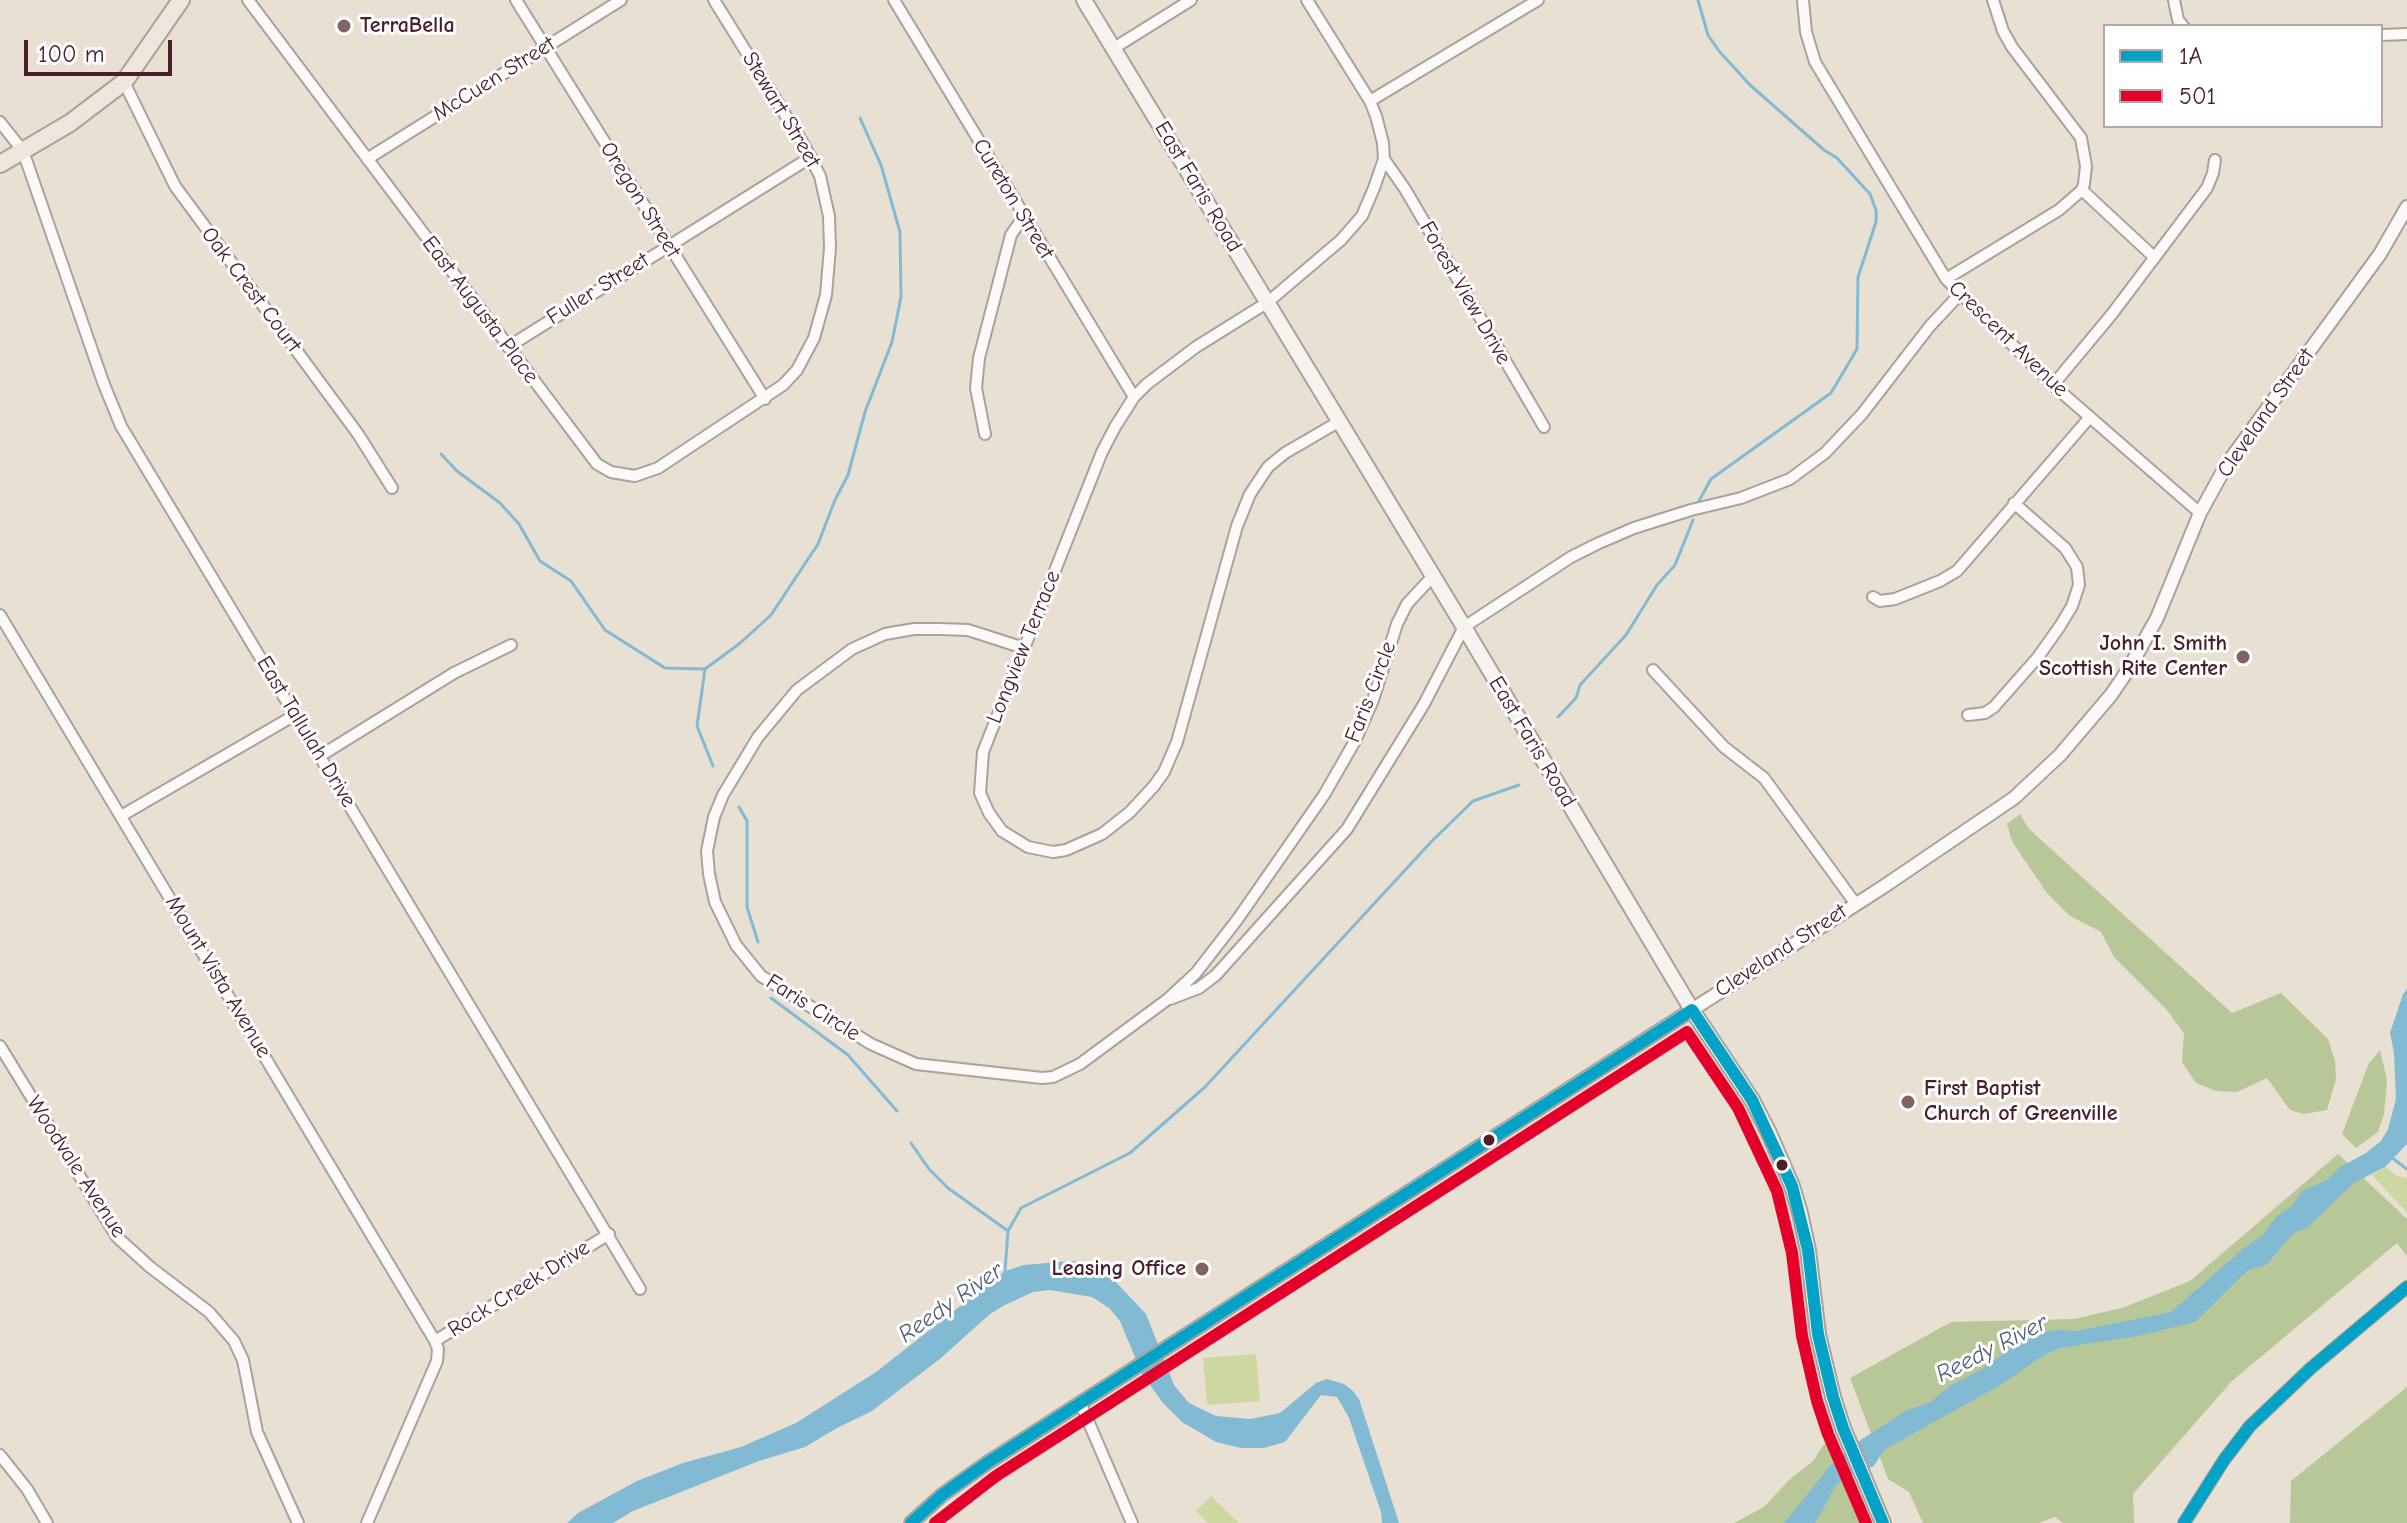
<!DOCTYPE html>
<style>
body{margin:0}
#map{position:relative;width:2407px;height:1523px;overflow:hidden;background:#e8e0d2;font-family:"Comic Neue",sans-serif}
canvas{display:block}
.legend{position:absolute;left:2103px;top:24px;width:280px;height:104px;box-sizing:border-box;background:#fff;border:2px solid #b7a5aa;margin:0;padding:10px 14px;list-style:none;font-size:24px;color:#4a1f2b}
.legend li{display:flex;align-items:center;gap:16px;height:40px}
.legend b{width:40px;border:2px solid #b7a5aa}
.scale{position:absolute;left:24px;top:40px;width:148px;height:36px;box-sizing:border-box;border:4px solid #4a1f2b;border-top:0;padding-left:10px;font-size:24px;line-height:28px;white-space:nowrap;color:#4a1f2b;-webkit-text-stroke:6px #fff;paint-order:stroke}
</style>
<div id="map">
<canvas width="2407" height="1523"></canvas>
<ul class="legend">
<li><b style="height:10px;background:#04a2c6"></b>1A</li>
<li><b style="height:10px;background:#e4002b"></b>501</li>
</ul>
<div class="scale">100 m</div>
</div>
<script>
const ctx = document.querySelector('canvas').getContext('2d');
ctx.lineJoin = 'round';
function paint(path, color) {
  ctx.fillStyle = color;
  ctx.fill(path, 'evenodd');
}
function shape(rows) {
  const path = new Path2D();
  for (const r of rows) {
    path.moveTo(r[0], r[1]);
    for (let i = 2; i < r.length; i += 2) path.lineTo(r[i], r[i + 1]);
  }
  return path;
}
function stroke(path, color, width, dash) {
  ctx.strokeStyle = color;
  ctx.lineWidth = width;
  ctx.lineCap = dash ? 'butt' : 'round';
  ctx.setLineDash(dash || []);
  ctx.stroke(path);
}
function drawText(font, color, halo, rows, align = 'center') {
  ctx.font = font + ' "Comic Neue",sans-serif';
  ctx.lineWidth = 6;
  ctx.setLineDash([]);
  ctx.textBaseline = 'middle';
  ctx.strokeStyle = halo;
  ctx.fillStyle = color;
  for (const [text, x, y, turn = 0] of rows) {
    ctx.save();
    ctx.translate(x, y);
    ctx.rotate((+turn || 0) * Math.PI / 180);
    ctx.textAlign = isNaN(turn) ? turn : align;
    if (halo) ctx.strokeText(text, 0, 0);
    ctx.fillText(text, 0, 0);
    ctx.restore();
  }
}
paint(shape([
 [2386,1167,2397,1176,2407,1178,2407,1213,2372,1175],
 [1256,1354,1260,1401,1207,1405,1203,1358],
 [1211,1496,1239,1523,1208,1523,1196,1511]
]), '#ccd89f');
paint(shape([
 [2020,814,2029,829,2232,1013,2281,993,2328,1039,2335,1061,2336,1079,2327,1110,2304,1114,2290,1110,2267,1078,2237,1092,2216,1091,2196,1083,2182,1062,2184,1033,2166,1009,2114,957,2101,932,2070,916,2047,893,2025,861,2012,841,2007,824],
 [2380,1050,2387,1080,2384,1114,2378,1132,2356,1148,2342,1134,2369,1063],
 [2338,1154,2407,1219,2407,1256,2397,1243,2232,1381,2133,1494,2134,1523,2063,1523,2055,1517,2039,1523,1923,1523,1909,1492,1888,1479,1850,1378,1951,1322,2074,1319,2122,1308,2190,1281],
 [2407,1387,2407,1523,2290,1523,2291,1481],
 [1827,1440,1862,1523,1734,1523,1764,1507,1789,1480,1813,1461]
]), '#b8c797');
paint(shape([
 [2407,989,2407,1144,2385,1167,2354,1183,2308,1227,2293,1234,2266,1265,2248,1270,2195,1322,2138,1336,2060,1348,2044,1355,2002,1384,1884,1450,1874,1466,1844,1478,1836,1485,1815,1523,1784,1523,1830,1466,1853,1445,1907,1410,1929,1403,1951,1385,1979,1371,2018,1344,2045,1332,2060,1330,2076,1331,2171,1312,2244,1248,2264,1234,2277,1216,2292,1206,2302,1191,2327,1180,2340,1167,2366,1153,2381,1141,2388,1129,2396,1099,2394,1053,2390,1033,2403,994],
 [1070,1261,1083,1262,1112,1278,1146,1314,1174,1385,1189,1403,1216,1416,1250,1419,1280,1413,1316,1383,1327,1379,1344,1384,1353,1391,1359,1399,1399,1523,1382,1523,1381,1512,1349,1418,1337,1397,1321,1395,1285,1442,1264,1448,1241,1448,1216,1442,1182,1422,1163,1403,1142,1374,1120,1321,1109,1308,1092,1297,1050,1290,1033,1292,1003,1306,990,1314,941,1358,872,1411,837,1428,805,1447,759,1461,633,1511,613,1523,567,1523,578,1513,637,1481,683,1463,741,1447,796,1423,876,1372,1005,1271,1024,1265]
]), '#83bad3');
stroke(shape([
 [1698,0,1708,35,1719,51,1750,85,1824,150,1837,158,1870,194,1876,210,1876,222,1858,277,1857,349,1831,393,1711,479,1699,501],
 [441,454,457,471,500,503,519,524,540,561,571,581,605,630,665,668,705,669],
 [1558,717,1576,698,1580,685,1626,635,1657,585,1675,565,1693,520],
 [713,766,697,726,705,669,739,644,771,615,818,544,835,500,848,475,865,412,892,342,901,297,900,232,881,165,860,118],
 [739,807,747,821,747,907,758,942],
 [771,998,848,1055,897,1111],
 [911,1143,929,1169,948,1188,1008,1231],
 [2391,1157,2407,1169],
 [1005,1271,1008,1231,1021,1208,1130,1153,1205,1087,1431,842,1473,801,1519,785]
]), '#83bad3', 3);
const minor = shape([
 [248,0,597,464,611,472,635,476,658,468,783,385,797,370,814,338,826,295,830,248,829,216,820,176,804,145,714,0],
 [516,0,765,399],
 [894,0,1134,397],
 [1307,0,1370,101,1376,116,1383,143,1384,159,1374,188,1362,216,1341,240,1268,302,1196,347,1147,384,1134,397,1115,427,1102,452,983,752,980,793,989,813,1002,831,1028,847,1053,852,1066,850,1102,834,1130,812,1154,786,1164,772,1177,742,1237,526,1250,494,1268,467,1285,453,1340,421],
 [1803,0,1806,32,1815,62,1946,279,2053,385,2200,513],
 [2174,0,2178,20,2183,26],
 [2381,35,2407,34],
 [1114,48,1191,0],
 [124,82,175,186,358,434,392,488],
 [1370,101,1538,0],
 [0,122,23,151,103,382,121,426,640,1289],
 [367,159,621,0],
 [1384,159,1405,189,1544,427],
 [2082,190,2154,257],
 [1946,279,2059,210,2082,190,2084,184,2086,166,2081,138,2012,47,2003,31,1993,0],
 [508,347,811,157],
 [2053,385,2112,314,2207,188,2213,173,2215,160],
 [985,434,976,388,979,358,1011,235,1024,216],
 [1873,597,1880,601,1895,599,1940,581,1957,571,2090,417],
 [0,615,435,1341,438,1349,437,1361,367,1523],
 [1024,648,968,630,940,629,914,629,885,634,852,649,797,690,758,737,723,795,714,817,707,851,709,874,715,902,736,945,761,976,871,1044,916,1064,1042,1078,1053,1077,1080,1064,1168,999,1196,973,1237,920,1324,795,1355,741,1373,700,1397,624,1407,604,1432,577],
 [1653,670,1724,747,1764,778,1855,903],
 [1968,715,1985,713,1994,707,2038,657,2060,626,2072,606,2079,585,2077,567,2065,548,2014,503],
 [320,756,454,673,511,645],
 [121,816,295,715],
 [1170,999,1199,988,1216,975,1347,829,1424,704,1464,627,1571,557,1599,543,1634,528,1691,510,1741,498,1790,479,1825,453,1862,414,1930,326,1959,295],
 [0,1046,117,1237,150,1267,209,1312,234,1341,243,1360,257,1432,298,1523],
 [435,1341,609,1234],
 [1080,1402,1132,1523],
 [0,1455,27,1489,47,1523],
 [2184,1523,2224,1460,2250,1426,2311,1368,2407,1287]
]);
const tertiary = shape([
 [911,1523,942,1495,987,1463,1883,887,2014,798,2060,755,2111,695,2128,670,2157,618,2200,513,2227,464,2380,254,2407,207]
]);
const secondary = shape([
 [1084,0,1464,627,1692,1010,1752,1100,1769,1133,1792,1186,1800,1213,1808,1250,1818,1334,1833,1397,1843,1428,1883,1523]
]);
const primary = shape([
 [0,164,70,123,124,82,181,0]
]);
stroke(minor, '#aba19a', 14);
stroke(tertiary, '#aba19a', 16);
stroke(secondary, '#aba19a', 18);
stroke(primary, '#aba19a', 20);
stroke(minor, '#fcfaf8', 10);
stroke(tertiary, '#fcfaf8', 12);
stroke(secondary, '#f6f2ee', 14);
stroke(primary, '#eee5dd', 16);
stroke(shape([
 [911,1523,942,1495,987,1463,1692,1010,1752,1100,1792,1186,1808,1250,1818,1334,1833,1397,1843,1428,1883,1523],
 [2184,1523,2224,1460,2250,1426,2311,1368,2407,1287]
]), '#04a2c6', 12);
stroke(shape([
 [935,1523,996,1476,1687,1032,1738,1108,1777,1191,1792,1253,1802,1336,1817,1401,1828,1434,1866,1523]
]), '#e4002b', 12);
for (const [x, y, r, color] of [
 [344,26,8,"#816365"],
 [2243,657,8,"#816365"],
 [1908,1102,8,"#816365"],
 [1489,1140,7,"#4a1f2b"],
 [1782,1165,7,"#4a1f2b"],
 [1202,1269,8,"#816365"]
]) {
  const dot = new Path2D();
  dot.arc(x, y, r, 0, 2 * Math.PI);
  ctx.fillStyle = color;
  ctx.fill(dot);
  stroke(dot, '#fff', 3);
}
drawText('bold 22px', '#4a1f2b', '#fff', [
 ["TerraBella",360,26],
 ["John I. Smith",2227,644,"right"],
 ["Scottish Rite Center",2227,669,"right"],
 ["First Baptist",1924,1089],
 ["Church of Greenville",1924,1114],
 ["Leasing Office",1186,1269,"right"]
], 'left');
drawText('22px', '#4a1f2b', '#fff', [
 ["McCuen Street",494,79,-32],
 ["Stewart Street",781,110,59],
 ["East Faris Road",1198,187,59],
 ["Cureton Street",1013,199,59],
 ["Oregon Street",640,200,58],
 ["Fuller Street",598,289,-32],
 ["Oak Crest Court",251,290,53],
 ["Forest View Drive",1465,293,60],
 ["East Augusta Place",480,310,53],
 ["Crescent Avenue",2008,339,44],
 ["Cleveland Street",2266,413,-55],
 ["Longview Terrace",1024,647,-68],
 ["Faris Circle",1371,692,-69],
 ["East Tallulah Drive",306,732,59],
 ["East Faris Road",1532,742,59],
 ["Cleveland Street",1781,951,-33],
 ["Mount Vista Avenue",218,977,59],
 ["Faris Circle",813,1008,32],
 ["Woodvale Avenue",76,1167,57],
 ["Rock Creek Drive",519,1289,-32]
]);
drawText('italic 24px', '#505e77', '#fff', [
 ["Reedy River",951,1303,-35],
 ["Reedy River",1992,1349,-27]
]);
</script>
